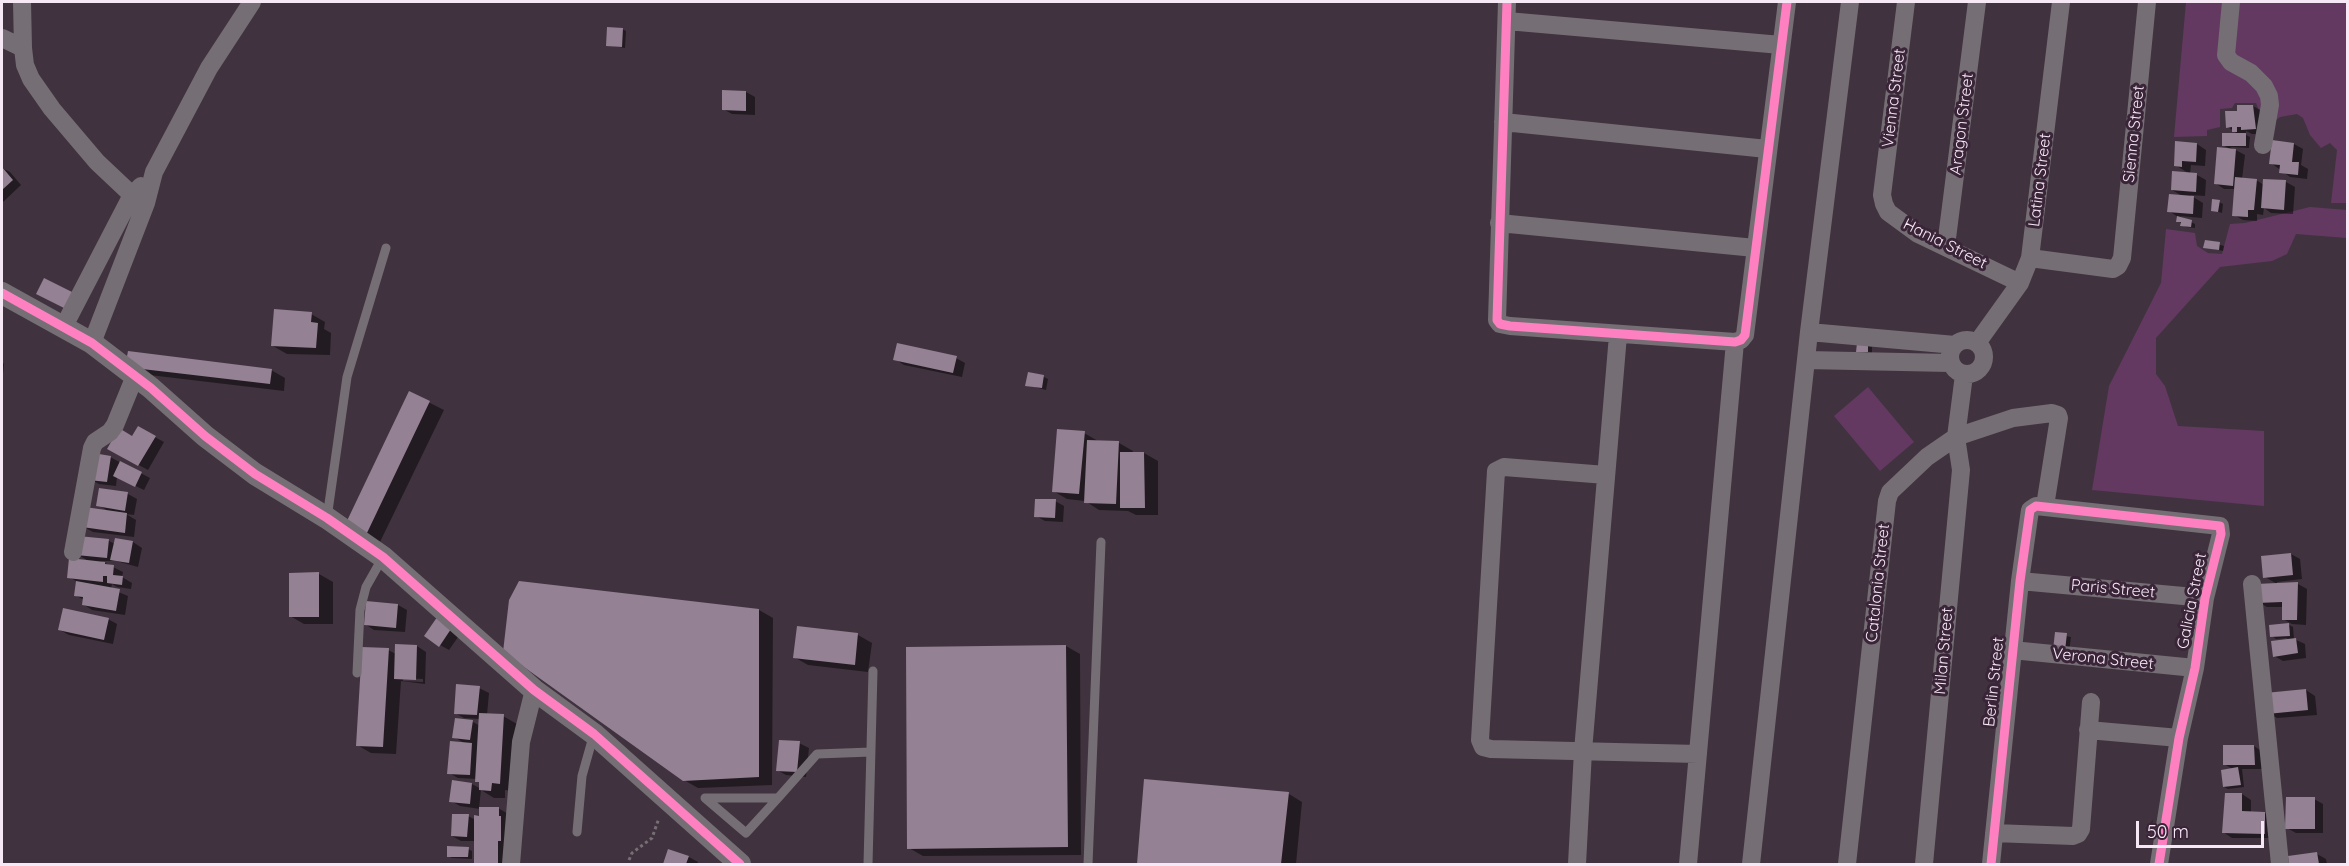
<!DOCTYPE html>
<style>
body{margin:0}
#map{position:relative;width:2349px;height:866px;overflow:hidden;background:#40333f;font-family:Quicksand,sans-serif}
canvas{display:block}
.frame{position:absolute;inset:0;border:3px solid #f7e8f6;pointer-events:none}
.scale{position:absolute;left:2136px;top:821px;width:128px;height:27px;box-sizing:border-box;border:3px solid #f7e8f6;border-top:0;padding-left:8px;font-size:18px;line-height:21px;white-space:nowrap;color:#f7e8f6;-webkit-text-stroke:4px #3a2438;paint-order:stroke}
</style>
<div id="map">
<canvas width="2349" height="866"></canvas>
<div class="frame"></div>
<div class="scale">50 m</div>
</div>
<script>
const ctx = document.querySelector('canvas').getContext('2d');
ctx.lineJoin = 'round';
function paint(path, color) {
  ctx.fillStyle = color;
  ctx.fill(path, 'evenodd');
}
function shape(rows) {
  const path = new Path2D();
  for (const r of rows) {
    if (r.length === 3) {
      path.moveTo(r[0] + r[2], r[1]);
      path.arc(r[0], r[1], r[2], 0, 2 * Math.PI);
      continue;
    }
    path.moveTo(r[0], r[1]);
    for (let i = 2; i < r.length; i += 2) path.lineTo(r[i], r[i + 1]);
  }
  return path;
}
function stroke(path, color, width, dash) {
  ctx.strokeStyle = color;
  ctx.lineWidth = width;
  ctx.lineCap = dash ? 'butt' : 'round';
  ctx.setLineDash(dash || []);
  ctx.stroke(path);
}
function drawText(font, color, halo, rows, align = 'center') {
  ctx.font = font + ' Quicksand,sans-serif';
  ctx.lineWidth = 6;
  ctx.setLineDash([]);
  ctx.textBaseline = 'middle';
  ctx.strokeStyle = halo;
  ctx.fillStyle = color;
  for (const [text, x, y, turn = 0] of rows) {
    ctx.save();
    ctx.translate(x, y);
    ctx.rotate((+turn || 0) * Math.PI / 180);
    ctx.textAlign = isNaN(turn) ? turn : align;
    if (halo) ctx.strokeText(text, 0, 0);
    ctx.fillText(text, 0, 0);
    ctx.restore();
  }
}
paint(shape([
 [2186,2,2347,2,2347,203,2331,203,2337,150,2330,143,2321,148,2310,135,2303,118,2297,114,2280,117,2275,121,2260,113,2256,103,2235,103,2232,108,2220,109,2220,127,2207,130,2207,136,2174,137],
 [2310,207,2347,210,2347,238,2296,234,2287,254,2272,261,2220,267,2156,338,2156,374,2165,386,2178,426,2264,431,2264,506,2092,490,2109,386,2161,283,2166,229,2195,233,2197,246,2208,253,2222,254,2230,224,2245,223],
 [1868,387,1914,442,1880,471,1834,416]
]), '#633961');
paint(shape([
 [622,29,626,31,625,48,607,45],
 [746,92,755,97,755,115,732,114,723,109],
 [2253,106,2262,111,2264,134,2252,134,2246,131,2246,135,2250,137,2249,148,2230,147,2245,155,2242,179,2256,180,2264,185,2286,182,2295,187,2293,214,2271,213,2264,208,2263,215,2257,214,2257,221,2243,220,2234,215,2236,189,2224,189,2215,183,2232,150,2223,145,2239,135,2228,127,2238,113],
 [2273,142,2294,144,2303,149,2301,165,2308,169,2307,179,2290,177,2271,163],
 [2197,144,2206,150,2205,166,2191,165,2190,174,2175,165],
 [2,168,10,172,21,185,2,203],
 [2197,175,2206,180,2205,196,2190,195,2203,203,2202,218,2180,216,2195,224,2195,228,2186,227,2178,221,2178,217,2169,211,2184,197,2172,190],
 [2219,202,2223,204,2222,213,2212,210],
 [2206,241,2224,246,2223,251,2205,247],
 [311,314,325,322,324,329,331,333,330,355,287,354,273,346],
 [1868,345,1872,347,1872,354,1858,351],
 [956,358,965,363,962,377,904,365,895,359],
 [2,362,4,364,2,383],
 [127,366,271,370,285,378,284,391,141,374],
 [1044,377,1048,379,1046,390,1027,385],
 [410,393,444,410,380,542,360,532],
 [138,428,164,442,148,470,109,449,132,438],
 [1084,433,1098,441,1119,443,1133,451,1132,453,1144,453,1158,461,1158,515,1136,515,1128,511,1099,510,1085,501,1067,499,1053,491],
 [110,457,150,478,144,490,117,477,116,486,99,484,90,479],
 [101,489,128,494,137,499,134,515,126,514,136,520,134,537,93,532,84,527,110,512,98,505],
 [1055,501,1064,506,1063,522,1045,521,1036,516],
 [80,538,109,541,115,544,116,539,133,542,142,548,138,567,116,561,101,561,123,572,122,577,132,583,131,589,117,587,112,584,111,589,128,596,125,615,92,610,83,604,84,600,75,595,78,582,69,577,90,562,77,554],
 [2291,554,2300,559,2302,579,2277,582,2277,584,2265,577],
 [319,574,333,582,333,624,304,624,290,616],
 [2298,584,2307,589,2306,625,2292,624,2283,619,2283,607,2267,607,2258,602,2258,585],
 [398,605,407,610,405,632,374,630,365,624],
 [759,610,773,618,772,785,698,788,684,780],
 [441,615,463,630,449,650,440,645],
 [108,619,117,624,113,644,69,635,60,630],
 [2289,625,2293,627,2294,639,2305,644,2306,658,2283,661,2274,656,2288,640,2287,638,2276,639,2272,636],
 [2056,634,2071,637,2069,652],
 [858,635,872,643,868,672,808,665,794,657],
 [417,646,426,652,425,684,401,681,396,754,371,753,357,745,388,650,396,654],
 [403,678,423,679,423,682,403,681],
 [1066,646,1080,654,1081,855,923,856,909,848,907,648],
 [479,688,489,693,487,715,503,716,517,724,514,791,505,790,505,798,494,798,481,790,479,808,498,808,512,816,512,864,475,864,475,841,461,841,452,836,468,816,476,820,480,817,480,809,460,806,451,801,453,782,472,784,481,789,481,784,477,779,458,778,449,773,466,744,454,737,457,719,473,722,480,726,480,719,464,718,455,713],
 [2306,690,2315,696,2317,715,2277,718,2268,713],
 [799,743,809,748,806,777,786,775,777,770],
 [2254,746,2263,752,2263,769,2242,769,2244,787,2228,789,2224,787,2234,770,2224,764],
 [1145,781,1289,794,1302,802,1296,864,1139,864],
 [2242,794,2251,800,2251,813,2265,813,2274,818,2274,838,2232,838,2223,832],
 [2314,799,2323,804,2323,833,2296,833,2287,828],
 [468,849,472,851,472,859,452,858,448,856],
 [669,851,689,857,698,862,697,864,665,864],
 [2317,854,2326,859,2327,864,2291,864,2290,857]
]), '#0007');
paint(shape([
 [607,27,623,28,622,47,606,46],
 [722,90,746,91,746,111,722,110],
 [2237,105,2253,105,2256,129,2241,130,2241,127,2237,127,2237,132,2232,132,2232,127,2226,128,2225,111,2237,111],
 [2222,133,2246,133,2246,146,2222,146],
 [2272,140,2294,143,2292,162,2299,162,2298,175,2279,173,2280,165,2269,164],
 [2175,141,2197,143,2196,162,2182,161,2182,167,2174,166],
 [2217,147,2236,149,2233,186,2214,184],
 [2,167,13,180,2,190],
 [2172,171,2197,173,2196,192,2171,190],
 [2235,177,2257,179,2254,210,2248,210,2248,217,2232,216],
 [2263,179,2286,180,2284,210,2261,208],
 [2169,194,2194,196,2193,214,2167,212],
 [2212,199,2220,200,2218,212,2211,211],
 [2177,216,2192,220,2191,227,2180,226,2181,222,2176,222],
 [2205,240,2220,242,2219,250,2203,248],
 [44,278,78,295,70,311,36,294],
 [274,309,312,312,311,322,318,323,316,348,271,346],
 [897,343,957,356,953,373,893,360],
 [1857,343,1868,343,1868,352,1856,352],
 [128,351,272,369,270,384,125,367],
 [1028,372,1044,375,1042,388,1025,386],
 [409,391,430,401,366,535,345,525],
 [138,426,156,436,138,466,107,449,119,428,132,436],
 [1057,429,1085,431,1079,494,1052,492],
 [1087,440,1119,441,1116,504,1084,503],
 [1120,452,1144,452,1145,508,1120,508],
 [93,453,111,456,107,482,89,480],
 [120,461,142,472,135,487,113,476],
 [99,488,128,492,125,511,96,506],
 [1035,499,1056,499,1055,518,1034,517],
 [85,507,127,513,125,533,82,527],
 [78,536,109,539,107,558,76,555],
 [115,538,133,541,129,563,110,560],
 [2291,553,2293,575,2263,578,2261,556],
 [69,558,105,562,105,564,114,565,113,575,123,576,122,585,107,583,107,576,103,576,103,582,67,578],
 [319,572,319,617,289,617,289,573],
 [76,581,120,589,116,611,82,605,83,597,74,596],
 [519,581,759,609,759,777,683,781,503,652,509,600],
 [2298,582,2297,620,2282,620,2282,602,2257,603,2256,584],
 [366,601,398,604,396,628,364,625],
 [63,608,109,618,104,640,58,630],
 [440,613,455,623,439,647,424,636],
 [2289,623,2290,636,2270,637,2269,625],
 [797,626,858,633,855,665,793,658],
 [2055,632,2067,633,2065,651,2053,650],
 [2296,638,2298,653,2273,657,2271,641],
 [395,644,417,645,416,680,394,679],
 [1066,645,1068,847,907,849,906,647],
 [362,647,389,648,383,747,356,746],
 [456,684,480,686,477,715,454,714],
 [2306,689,2308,710,2267,714,2265,693],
 [479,713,504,714,500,784,492,783,491,791,479,790,479,782,475,782],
 [455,718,473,720,470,740,452,738],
 [779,740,800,741,797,772,776,771],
 [450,741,472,743,470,775,447,774],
 [2223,745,2254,745,2255,765,2223,765],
 [2238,767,2241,785,2223,787,2221,770],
 [1144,779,1289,792,1281,864,1137,864],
 [452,780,472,783,470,804,449,802],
 [2225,793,2242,793,2242,811,2265,812,2265,834,2222,833],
 [2286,797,2315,797,2315,829,2285,829],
 [479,807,499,807,499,816,501,816,501,841,498,841,498,864,474,864,474,815,479,816],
 [452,814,469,814,467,837,451,836],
 [447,846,469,847,468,857,447,857],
 [668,849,689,856,686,864,663,864],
 [2317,852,2319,864,2289,864,2288,856]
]), '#948193');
stroke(shape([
 [629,860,632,853,652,838,659,818]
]), '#767075', 3, [3, 3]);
stroke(shape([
 [327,518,347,377,386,248],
 [357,673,360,610,366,587,383,557],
 [778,798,705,798,746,833,778,798,817,754,871,752],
 [577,832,582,776,593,737],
 [868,864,873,671],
 [1088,864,1101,542]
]), '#756f75', 9);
stroke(shape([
 [22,2,23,48,25,65,31,79,52,109,97,162,132,195,146,203],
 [1507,2,1497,320,1500,324,1510,326,1735,342,1741,340,1745,335,1787,2],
 [1906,2,1882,195,1884,204,1888,212,1918,234,2020,283],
 [2231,2,2226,55,2231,62,2251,73,2264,86,2269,96,2270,105,2263,145],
 [1507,21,1781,45],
 [2,38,23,48],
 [1503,122,1767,149],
 [1499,223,1755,248],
 [1946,246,1977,2],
 [2030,258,2113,269,2118,266,2122,258,2147,2],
 [63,328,132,195,141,186],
 [1809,332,1955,345],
 [1967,357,17],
 [92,343,146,203,154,172,209,68,252,2],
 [1977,343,2020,283,2030,258,2061,2],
 [1806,360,1950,363],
 [1606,475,1504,467,1496,471,1480,740,1483,747,1491,749,1698,754],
 [73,552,92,448,95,442,110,432,115,425,135,376],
 [2020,581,2205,598],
 [2252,584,2280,864],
 [2012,650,2195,668],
 [2088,730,2179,738],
 [1994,833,2073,836,2078,834,2081,829,2091,702],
 [511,864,521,742,534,690],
 [1577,864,1583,751,1618,335],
 [1688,864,1735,342],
 [1751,864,1809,332,1850,2],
 [1847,864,1887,501,1890,492,1927,457,1956,437,2013,418,2052,413,2058,415,2059,418,2045,506],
 [1924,864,1961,470,1956,437,1964,375],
 [1991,864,2020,581,2030,510,2036,506,2220,526,2221,534,2205,598,2195,668,2179,738,2159,864]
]), '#756f75', 18);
stroke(shape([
 [2,293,92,343,151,388,205,436,255,474,327,518,383,557,534,690,594,734,740,864]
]), '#756f75', 22);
stroke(shape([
 [1507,2,1497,320,1500,324,1510,326,1735,342,1741,340,1745,335,1787,2],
 [2,293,92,343,151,388,205,436,255,474,327,518,383,557,534,690,594,734,740,864],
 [1991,864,2020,581,2030,510,2036,506,2220,526,2221,534,2205,598,2195,668,2179,738,2159,864]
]), '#ff80c0', 9);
drawText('16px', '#f7e8f6', '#3a2438', [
 ["Vienna Street",1894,98,-83],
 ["Aragon Street",1962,124,-83],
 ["Sienna Street",2134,134,-84],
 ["Latina Street",2040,180,-83],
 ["Hania Street",1945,244,27],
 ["Catalonia Street",1878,583,-84],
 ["Paris Street",2113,589,5],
 ["Galicia Street",2192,601,-79],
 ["Milan Street",1944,651,-85],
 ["Verona Street",2103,659,6],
 ["Berlin Street",1994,682,-84]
]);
</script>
